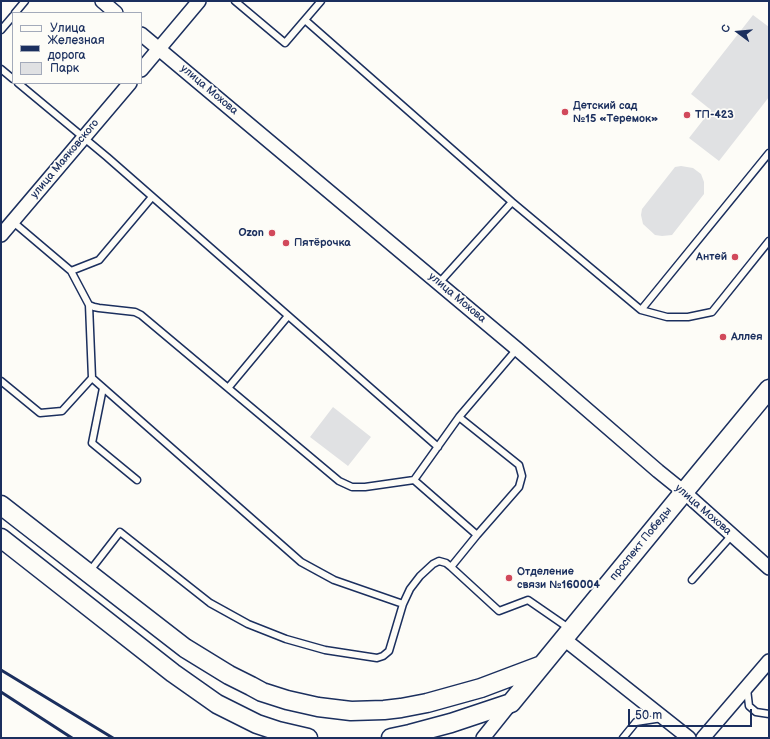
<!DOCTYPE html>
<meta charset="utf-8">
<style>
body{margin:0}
#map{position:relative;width:770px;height:739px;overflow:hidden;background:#fdfcf7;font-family:"Balsamiq Sans",sans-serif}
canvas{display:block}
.frame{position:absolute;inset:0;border:2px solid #1b2f5e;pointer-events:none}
.legend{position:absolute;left:12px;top:12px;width:130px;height:72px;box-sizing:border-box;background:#fdfcf7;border:1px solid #a3aaba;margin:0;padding:5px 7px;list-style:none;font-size:12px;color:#1b2f5e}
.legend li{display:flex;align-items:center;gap:8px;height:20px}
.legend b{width:20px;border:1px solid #a3aaba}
.north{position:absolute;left:718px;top:12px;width:40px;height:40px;-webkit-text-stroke:3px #fdfcf7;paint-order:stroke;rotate:286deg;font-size:11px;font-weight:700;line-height:16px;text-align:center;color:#1b2f5e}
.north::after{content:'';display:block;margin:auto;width:14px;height:18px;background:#1b2f5e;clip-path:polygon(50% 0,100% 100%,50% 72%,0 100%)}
.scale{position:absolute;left:628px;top:709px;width:124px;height:18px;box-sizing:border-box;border:2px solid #1b2f5e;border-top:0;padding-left:5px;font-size:12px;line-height:14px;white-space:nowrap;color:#1b2f5e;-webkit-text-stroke:3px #fdfcf7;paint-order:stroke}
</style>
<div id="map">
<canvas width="770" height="739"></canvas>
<div class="frame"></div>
<ul class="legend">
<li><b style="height:5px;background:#fdfcf7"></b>Улица</li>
<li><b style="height:5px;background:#1b2f5e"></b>Железная дорога</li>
<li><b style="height:11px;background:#e0e1e3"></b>Парк</li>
</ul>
<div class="north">С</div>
<div class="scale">50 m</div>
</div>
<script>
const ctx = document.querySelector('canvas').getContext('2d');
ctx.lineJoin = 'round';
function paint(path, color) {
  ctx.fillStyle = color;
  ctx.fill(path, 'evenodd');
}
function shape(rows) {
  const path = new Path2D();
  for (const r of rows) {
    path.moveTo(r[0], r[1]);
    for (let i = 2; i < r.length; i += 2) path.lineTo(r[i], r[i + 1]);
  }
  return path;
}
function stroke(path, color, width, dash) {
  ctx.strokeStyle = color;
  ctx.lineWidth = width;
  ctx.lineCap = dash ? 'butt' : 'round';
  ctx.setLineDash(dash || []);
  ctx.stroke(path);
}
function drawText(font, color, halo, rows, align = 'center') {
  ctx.font = font + ' "Balsamiq Sans",sans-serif';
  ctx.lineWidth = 3.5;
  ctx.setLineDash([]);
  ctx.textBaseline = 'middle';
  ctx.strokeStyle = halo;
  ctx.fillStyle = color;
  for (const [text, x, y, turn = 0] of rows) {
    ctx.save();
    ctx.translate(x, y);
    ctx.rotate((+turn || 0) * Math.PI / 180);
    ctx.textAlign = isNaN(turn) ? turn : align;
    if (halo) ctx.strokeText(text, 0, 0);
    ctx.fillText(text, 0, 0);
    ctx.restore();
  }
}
paint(shape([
 [753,15,769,27,769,97,719,161,689,138,711,110,691,94],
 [681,166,693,168,701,174,704,182,704,194,672,235,662,236,655,235,643,224,641,215,642,209,675,167],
 [333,407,371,437,348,466,310,437]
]), '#e0e1e3');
const lane = shape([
 [235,1,285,43,321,1],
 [15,13,25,1],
 [305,20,512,202,641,310,667,317,688,317,712,312,769,241],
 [1,30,13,16],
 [1,69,13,79],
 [18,83,107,157,438,447],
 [12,221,71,271,89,305,94,307,99,308,135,312,141,315,339,481,352,487,365,487,414,480,459,417,517,349],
 [71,271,99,260,152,197],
 [439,283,512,202],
 [89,305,92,378,301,562,334,580,403,604],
 [641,310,769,153],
 [1,381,40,413,62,411,92,378],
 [103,388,92,443,137,480],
 [228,388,288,316],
 [459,417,519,465,522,476,519,487,477,535,451,567,499,611,528,600,570,629],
 [414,480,477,535],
 [89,572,120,532,210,603,248,624,286,639,325,650,377,658,383,656,389,651,403,604,410,589,420,576,433,564,439,561,446,563,451,567],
 [692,580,732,535],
 [747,689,749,706,756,712,769,714],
 [623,738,636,722,662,718]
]);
const street = shape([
 [102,1,116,13],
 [141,34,517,349,658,471,684,492,769,568],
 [141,70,199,1],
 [1,235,130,83],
 [564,639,689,738],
 [483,738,511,703],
 [703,738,769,661]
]);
const secondary = shape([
 [1,505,123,600,185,648,229,675,251,686,262,692,287,700,318,707,351,711,384,710,401,708,427,703,481,688,542,665],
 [1,538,173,673,217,704,257,724,278,731,308,738],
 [391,738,410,734,451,723,511,703,684,492,769,389]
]);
stroke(lane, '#1b2f5e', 9);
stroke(street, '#1b2f5e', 16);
stroke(secondary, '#1b2f5e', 21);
stroke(lane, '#fdfcf7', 6);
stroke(street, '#fdfcf7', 13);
stroke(secondary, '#fdfcf7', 18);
stroke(shape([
 [1,670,113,738],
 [1,692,72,738]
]), '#1b2f5e', 3);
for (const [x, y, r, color] of [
 [565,112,4,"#d1495b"],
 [687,115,4,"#d1495b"],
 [272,233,4,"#d1495b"],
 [286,243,4,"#d1495b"],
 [735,257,4,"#d1495b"],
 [723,337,4,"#d1495b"],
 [509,578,4,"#d1495b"]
]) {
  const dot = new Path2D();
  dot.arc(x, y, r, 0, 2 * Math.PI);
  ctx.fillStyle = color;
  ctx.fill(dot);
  stroke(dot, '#fdfcf7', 1.5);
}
drawText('11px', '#1b2f5e', '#fdfcf7', [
 ["улица Мохова",209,90,40],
 ["улица Маяковского",65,159,-50],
 ["улица Мохова",457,298,40],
 ["улица Мохова",703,510,41],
 ["проспект Победы",641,544,-51]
]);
drawText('bold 11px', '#1b2f5e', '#fdfcf7', [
 ["Детский сад",573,106],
 ["№15 «Теремок»",573,119],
 ["ТП-423",695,115],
 ["Ozon",264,233,"right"],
 ["Пятёрочка",294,243],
 ["Антей",727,257,"right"],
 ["Аллея",731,337],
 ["Отделение",517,572],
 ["связи №160004",517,585]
], 'left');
</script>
